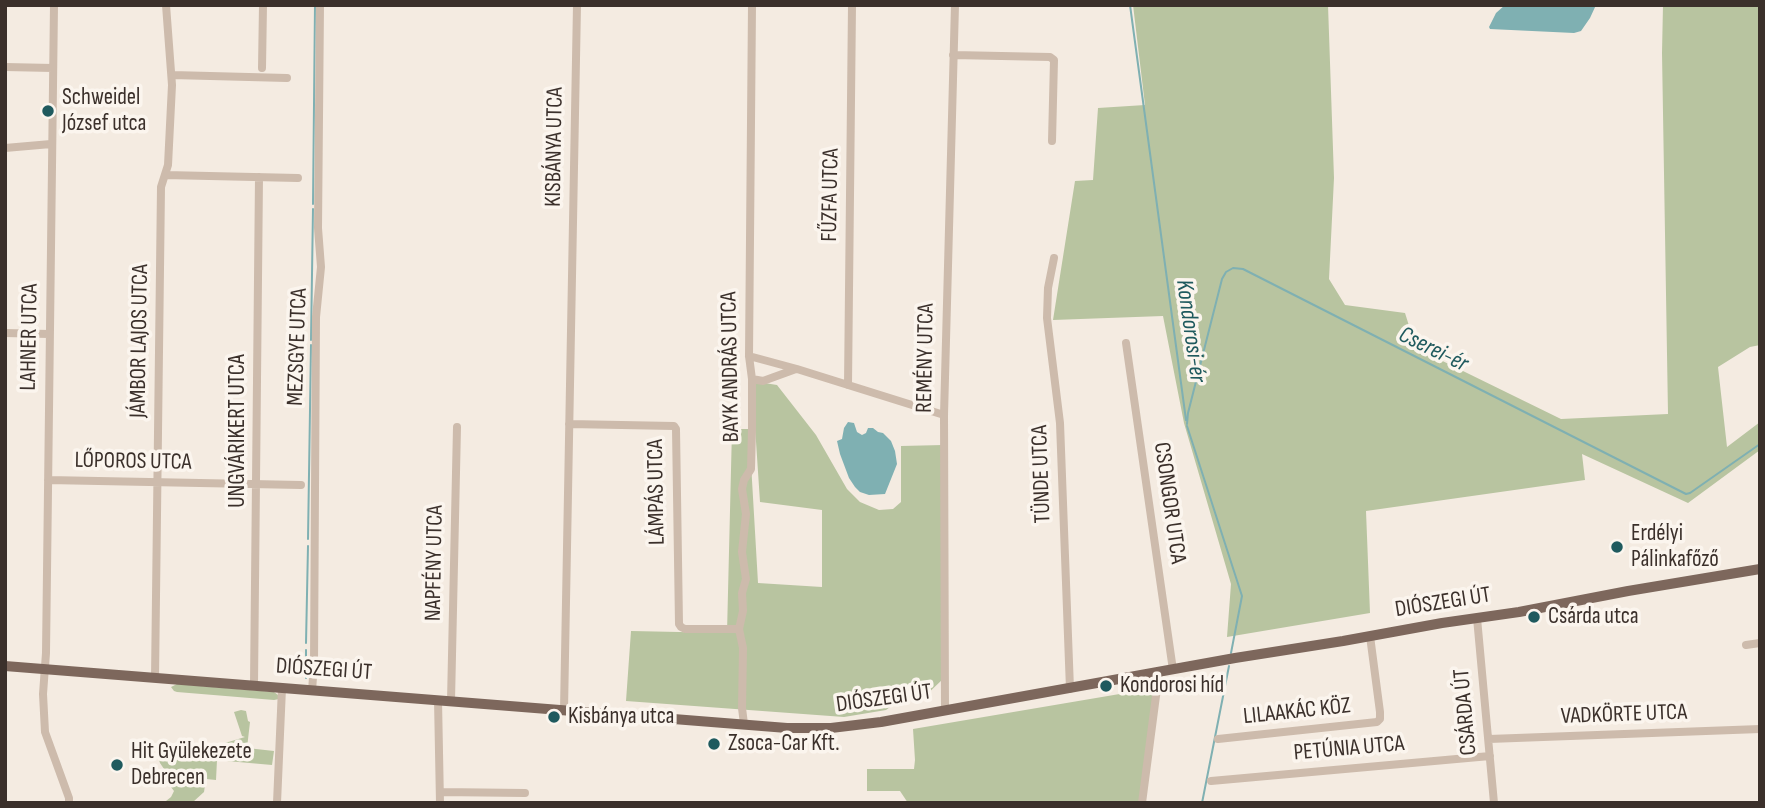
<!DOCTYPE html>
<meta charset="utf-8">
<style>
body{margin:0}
#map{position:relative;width:1765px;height:808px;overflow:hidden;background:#f4ebe1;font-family:"Sofia Sans Condensed",sans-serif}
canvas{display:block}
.frame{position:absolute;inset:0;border:7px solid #3b302b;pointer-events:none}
</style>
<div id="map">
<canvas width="1765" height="808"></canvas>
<div class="frame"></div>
</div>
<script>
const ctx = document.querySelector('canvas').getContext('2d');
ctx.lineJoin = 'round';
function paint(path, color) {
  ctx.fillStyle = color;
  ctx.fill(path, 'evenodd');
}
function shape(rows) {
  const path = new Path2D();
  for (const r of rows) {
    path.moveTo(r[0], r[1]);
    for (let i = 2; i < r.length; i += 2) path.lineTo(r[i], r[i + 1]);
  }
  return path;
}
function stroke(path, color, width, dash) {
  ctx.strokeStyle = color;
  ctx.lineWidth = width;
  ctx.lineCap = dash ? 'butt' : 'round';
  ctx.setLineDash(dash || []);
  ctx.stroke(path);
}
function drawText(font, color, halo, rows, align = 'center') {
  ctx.font = font + ' "Sofia Sans Condensed",sans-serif';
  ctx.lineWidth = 7;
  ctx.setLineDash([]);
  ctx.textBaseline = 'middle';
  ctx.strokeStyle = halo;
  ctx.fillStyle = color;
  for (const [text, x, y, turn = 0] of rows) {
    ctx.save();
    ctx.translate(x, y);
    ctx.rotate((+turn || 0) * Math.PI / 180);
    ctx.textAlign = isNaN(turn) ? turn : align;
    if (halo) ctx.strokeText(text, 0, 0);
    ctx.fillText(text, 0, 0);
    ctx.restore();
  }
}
paint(shape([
 [1133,5,1328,5,1334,178,1329,279,1345,305,1405,313,1416,348,1561,419,1668,414,1662,53,1663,5,1760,5,1760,345,1750,347,1718,367,1727,447,1760,422,1760,450,1688,503,1582,454,1585,480,1366,511,1370,613,1227,637,1231,584,1184,423,1163,316,1053,320,1075,181,1093,180,1098,108,1145,105],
 [752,381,777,385,816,435,847,489,860,502,879,510,893,509,901,502,901,446,943,445,943,679,921,700,907,699,897,702,886,710,844,717,626,701,631,631,727,633,732,429,749,429,758,583,822,587,822,510,760,502],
 [177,684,274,692,278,695,279,699,274,700,177,692,174,691,171,687],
 [1155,688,1142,803,908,803,900,791,867,791,867,769,914,769,915,760,913,729],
 [241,710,246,711,248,721,250,722,247,748,274,751,272,765,227,761,223,749,226,748,225,743,245,737,242,736,234,712],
 [208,754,216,757,217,760,216,780,206,779,204,792,193,802,167,803,166,801,171,797,174,791,167,782,168,775,160,763,159,760,163,758,195,760,195,757]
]), '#b8c4a0');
paint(shape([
 [1505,5,1596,5,1590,18,1581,31,1574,33,1490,29,1489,27,1496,13],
 [848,422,854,423,857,432,862,435,866,433,868,428,873,428,878,432,883,433,891,441,895,451,897,464,885,494,869,495,860,492,855,487,849,478,840,454,837,441,842,439,844,428]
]), '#7fb0b2');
stroke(shape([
 [1130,5,1186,420],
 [313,204,315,5],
 [311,340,313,209],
 [1187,424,1188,413,1222,279,1226,272,1233,268,1243,269,1686,494,1690,493,1760,444],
 [1187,426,1242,596,1231,653],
 [308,539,311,345],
 [306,643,308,546],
 [306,678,306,650],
 [1202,803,1229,666]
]), '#7fb0b2', 2);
stroke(shape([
 [54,5,46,653,43,694,45,732,69,798,69,803],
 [953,55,1050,57,1054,60,1052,141],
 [5,67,53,68],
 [262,68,263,5],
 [172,75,287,78],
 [5,148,51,144],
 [165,175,298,178],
 [1054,258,1048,288,1047,318,1060,423,1070,689],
 [5,333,49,334],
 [1126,343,1173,670],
 [749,356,797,369,944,415],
 [752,379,763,381,796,369],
 [848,385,852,5],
 [569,424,674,426,676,429,679,624,681,627,685,629,739,629],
 [48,480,301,485],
 [1477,618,1494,803],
 [1746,645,1760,643],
 [155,678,161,187,168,165,172,85,166,5],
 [254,685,259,177],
 [312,691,314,663,316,317,321,267,318,228,320,5],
 [438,700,440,803],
 [451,701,457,427],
 [564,710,577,5],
 [945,711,944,415,955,5],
 [744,724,742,708,743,648,739,629,743,611,742,593,746,579,742,552,746,514,742,489,744,480,751,469,752,429,752,379,749,356,752,5],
 [1218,739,1377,722,1380,719,1380,712,1370,636],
 [1489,739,1760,729],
 [1211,781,1490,756],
 [440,792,525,793],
 [277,803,282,688],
 [1142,803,1159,673]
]), '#cdbbac', 8);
stroke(shape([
 [5,666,787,728,831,728,881,722,1235,658,1343,641,1442,623,1519,612,1628,591,1760,569]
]), '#7d675c', 10);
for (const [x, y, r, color] of [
 [48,111,7,"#1f5a5e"],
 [1617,547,7,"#1f5a5e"],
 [1534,617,7,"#1f5a5e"],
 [1106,686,7,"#1f5a5e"],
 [554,717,7,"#1f5a5e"],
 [714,744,7,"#1f5a5e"],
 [117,765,7,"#1f5a5e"]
]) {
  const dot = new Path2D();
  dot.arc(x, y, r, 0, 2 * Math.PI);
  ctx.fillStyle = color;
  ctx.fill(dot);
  stroke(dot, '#fbf5ee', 2.5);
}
drawText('23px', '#3b302b', '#fbf5ee', [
 ["Schweidel",62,98],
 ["József utca",62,124],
 ["Erdélyi",1631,534],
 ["Pálinkafőző",1631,560],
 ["Csárda utca",1548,617],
 ["Kondorosi híd",1120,686],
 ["Kisbánya utca",568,717],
 ["Zsoca-Car Kft.",728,744],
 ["Hit Gyülekezete",131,752],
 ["Debrecen",131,778]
], 'left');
drawText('23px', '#3b302b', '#fbf5ee', [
 ["KISBÁNYA UTCA",555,147,-89],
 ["FŰZFA UTCA",831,195,-89],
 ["LAHNER UTCA",30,337,-89],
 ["JÁMBOR LAJOS UTCA",140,341,-89],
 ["MEZSGYE UTCA",298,347,-88],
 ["REMÉNY UTCA",926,358,-89],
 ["BAYK ANDRÁS UTCA",731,367,-91],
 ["UNGVÁRIKERT UTCA",238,431,-90],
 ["LŐPOROS UTCA",133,462,1],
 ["TÜNDE UTCA",1042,474,-92],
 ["LÁMPÁS UTCA",657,492,-91],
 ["CSONGOR UTCA",1169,503,82],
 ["NAPFÉNY UTCA",435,563,-89],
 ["DIÓSZEGI ÚT",1443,603,-9],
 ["DIÓSZEGI ÚT",324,670,4],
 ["DIÓSZEGI ÚT",884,699,-8],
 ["LILAAKÁC KÖZ",1297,712,-6],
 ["CSÁRDA ÚT",1466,712,-95],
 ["VADKÖRTE UTCA",1624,715,-2],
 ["PETÚNIA UTCA",1349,749,-5]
]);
drawText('italic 24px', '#1f5a5e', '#fbf5ee', [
 ["Kondorosi-ér",1190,331,82],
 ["Cserei-ér",1433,350,26]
]);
</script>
